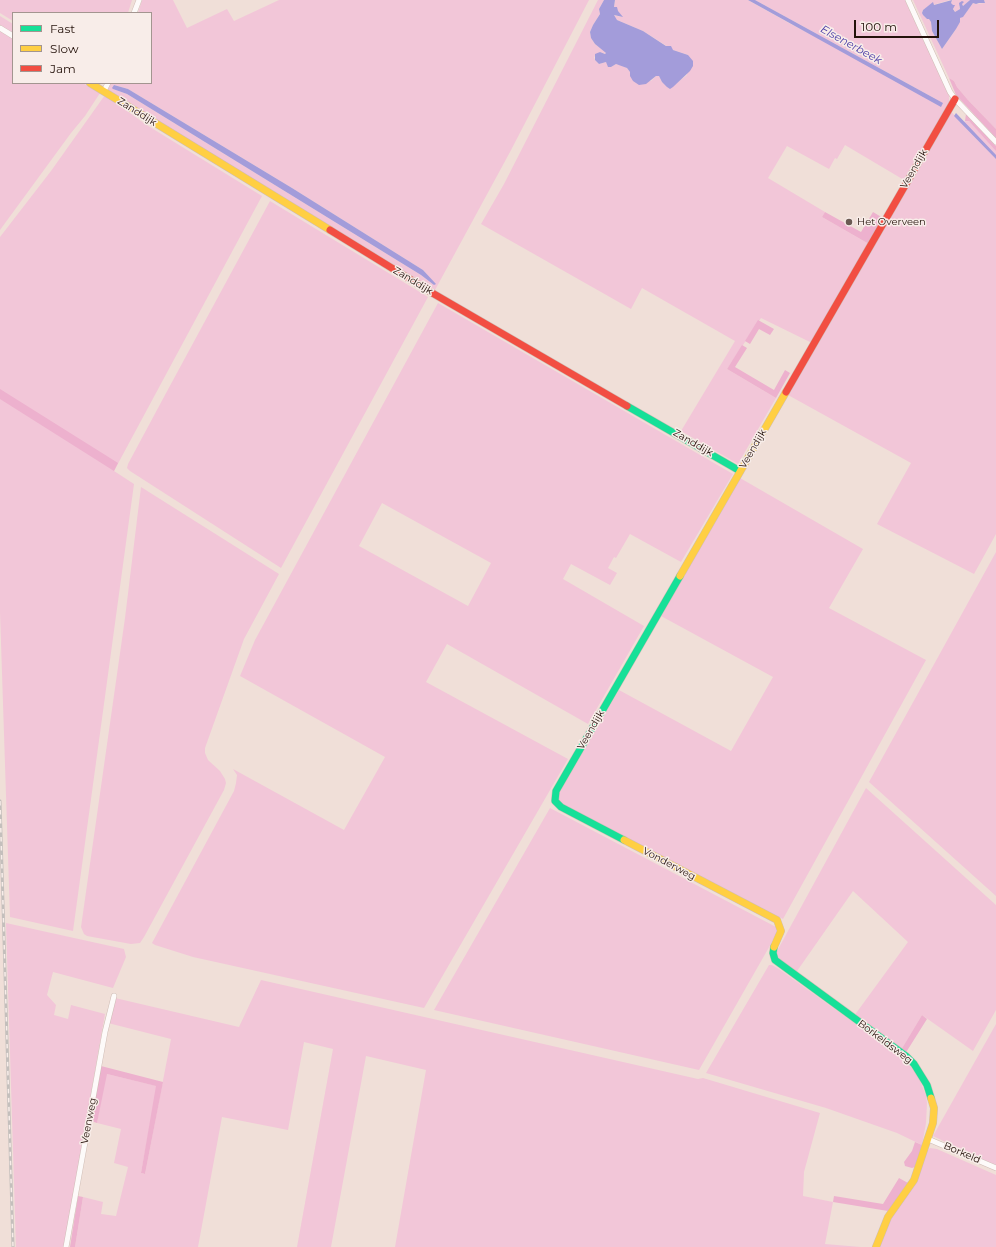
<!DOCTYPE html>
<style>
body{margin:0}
#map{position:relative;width:996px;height:1247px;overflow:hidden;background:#f0dfd8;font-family:Montserrat,sans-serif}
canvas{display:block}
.legend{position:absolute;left:12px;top:12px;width:140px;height:72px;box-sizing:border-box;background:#f8ede9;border:1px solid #a39590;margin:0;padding:5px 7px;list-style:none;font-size:12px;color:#24120b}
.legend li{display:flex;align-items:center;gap:8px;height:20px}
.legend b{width:20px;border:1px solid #a39590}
.scale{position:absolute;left:854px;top:20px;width:85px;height:18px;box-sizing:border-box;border:2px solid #24120b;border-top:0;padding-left:5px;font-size:12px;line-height:14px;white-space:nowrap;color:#24120b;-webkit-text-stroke:3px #f8ede9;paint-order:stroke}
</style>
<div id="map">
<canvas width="996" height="1247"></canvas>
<ul class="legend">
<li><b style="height:5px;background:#16e098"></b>Fast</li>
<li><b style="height:5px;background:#ffcf43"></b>Slow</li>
<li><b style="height:5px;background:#f24e42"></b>Jam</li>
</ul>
<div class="scale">100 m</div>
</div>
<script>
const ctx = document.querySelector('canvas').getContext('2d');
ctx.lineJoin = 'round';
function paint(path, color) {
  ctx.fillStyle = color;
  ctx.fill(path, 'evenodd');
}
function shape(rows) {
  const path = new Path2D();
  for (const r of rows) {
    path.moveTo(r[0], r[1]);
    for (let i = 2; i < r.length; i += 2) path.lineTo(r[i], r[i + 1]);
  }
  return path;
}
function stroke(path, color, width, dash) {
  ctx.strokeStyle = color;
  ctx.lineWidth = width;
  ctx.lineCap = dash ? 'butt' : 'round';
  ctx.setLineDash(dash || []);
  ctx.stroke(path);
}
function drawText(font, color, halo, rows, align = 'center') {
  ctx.font = font + ' Montserrat,sans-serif';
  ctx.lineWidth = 3;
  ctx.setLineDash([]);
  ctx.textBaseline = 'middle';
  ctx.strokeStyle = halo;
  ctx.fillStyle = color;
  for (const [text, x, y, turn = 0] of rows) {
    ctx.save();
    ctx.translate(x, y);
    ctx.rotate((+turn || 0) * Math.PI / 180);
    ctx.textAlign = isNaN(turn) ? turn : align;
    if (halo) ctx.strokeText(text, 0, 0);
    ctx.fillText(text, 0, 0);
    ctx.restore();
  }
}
paint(shape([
 [0,0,132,0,128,13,13,13,13,21,0,13],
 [142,0,173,0,187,28,227,9,234,21,279,0,589,0,510,152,435,290,267,187,243,174,108,90,111,83,151,83,151,13,138,13],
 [114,85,128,89,292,188,423,270,435,284,434,285,421,275,127,94,113,89],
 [598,0,604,0,599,9,600,14,593,25,590,32,591,38,595,44,606,53,606,54,600,52,594,57,595,60,599,64,606,62,611,67,616,64,621,65,627,68,630,72,651,81,656,76,659,76,662,82,670,88,687,75,688,55,673,50,643,31,617,20,613,15,622,17,614,7,615,0,748,0,789,23,943,103,755,0,905,0,949,94,949,104,904,180,845,145,837,159,835,158,829,169,787,146,768,178,825,212,822,217,869,244,812,343,761,318,727,369,776,398,738,464,681,431,735,341,642,288,631,309,481,224,504,184],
 [913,0,950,0,933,5,933,3,923,10,922,12,923,15,927,19,929,18,931,22,932,31,942,49,956,29,960,18,963,16,973,3,976,4,985,3,984,0,996,0,996,129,968,100,957,87,954,81,949,78],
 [952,0,970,0,963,6,962,4,959,6,960,9,955,12,951,3],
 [0,16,13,24,13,34,0,26],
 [0,31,13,39,13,83,83,83,100,93,85,116,71,133,0,230],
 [105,95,145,124,262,196,114,471,134,484,73,931,10,917,0,612,0,237,51,171],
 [950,110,960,122,969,121,996,149,996,534,974,574,877,524,911,463,788,395],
 [270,201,428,297,281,568,130,471,127,468,128,464,165,395],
 [438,303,733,474,681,562,630,534,616,558,614,557,608,568,617,573,610,585,571,564,563,579,644,626,588,724,447,644,426,682,568,759,424,1008,193,957,155,945,152,943,234,791,236,783,237,775,233,769,344,830,385,757,240,676,255,640],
 [382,503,491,563,468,606,359,546],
 [740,478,863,549,829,608,926,660,783,919,560,803,558,798,559,793,619,690,731,751,773,677,661,616],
 [141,487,279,574,244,639,205,748,205,753,208,760,220,771,225,779,226,783,224,790,144,937,140,943,131,944,87,936,84,934,81,927,125,618],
 [996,552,996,896,869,782],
 [866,788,996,905,996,1010,973,1051,922,1015,901,1050,854,1016,908,942,853,891,795,974,778,959,776,953],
 [550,808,776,927,777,931,776,935,699,1070,434,1010],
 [6,923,124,949,126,957,113,988,53,972,47,995,56,1005,54,1015,68,1019,71,1005,105,1014,64,1247,16,1247],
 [769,965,772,965,779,969,879,1041,910,1066,919,1078,926,1096,927,1103,926,1123,922,1145,897,1133,826,1108,706,1073],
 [261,980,698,1079,703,1078,820,1113,804,1172,803,1196,833,1202,825,1244,861,1247,395,1247,426,1070,366,1056,331,1247,297,1247,333,1049,304,1042,288,1130,222,1117,198,1247,75,1247,83,1197,103,1202,101,1214,116,1216,128,1167,114,1163,121,1129,97,1123,105,1076,107,1074,157,1086,141,1173,145,1174,171,1039,108,1023,115,998,239,1027],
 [996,1024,996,1166,933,1136],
 [930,1148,937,1149,996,1175,996,1247,878,1247,879,1241,927,1151]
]), '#f2c6d8');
paint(shape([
 [949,78,954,81,957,87,968,100,996,129,996,138,956,95],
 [966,114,996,146,996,151,969,121,965,121],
 [825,212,861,232,873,212,883,218,869,244,822,217],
 [758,320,774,329,770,335,759,329,750,344,745,341],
 [742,345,747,348,735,367,774,390,785,370,790,373,776,398,727,369],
 [0,389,118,463,114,471,0,399],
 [922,1015,927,1019,905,1054,901,1050],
 [101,1066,163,1082,145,1174,141,1173,156,1086,107,1074,97,1123,91,1121],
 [915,1142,922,1145,915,1167,912,1168,905,1166,904,1162,912,1151],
 [899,1178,908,1183,888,1211,833,1202,834,1196,883,1204],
 [78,1196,83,1197,75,1247,70,1247]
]), '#edb1ce');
paint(shape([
 [604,0,615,0,614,7,617,7,618,11,623,17,614,15,617,20,643,31,666,46,671,46,673,50,688,55,693,61,693,66,690,71,673,87,670,89,667,87,662,82,659,76,656,76,646,84,639,85,633,81,630,76,630,72,627,68,616,64,611,67,608,67,606,62,599,64,595,60,595,54,600,52,605,54,606,53,595,44,591,38,590,32,593,25,600,14,599,9],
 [748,0,755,0,943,103,941,107],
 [952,0,951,3,953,5,955,5,953,9,955,12,960,9,959,3,962,1,964,2,962,4,963,6,970,0,984,0,985,3,979,3,976,4,973,3,963,17,960,18,960,22,956,29,942,49,932,31,931,22,929,19,927,19,923,15,922,13,923,10,933,2,934,5],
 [114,85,128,89,292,188,423,270,436,284,434,285,421,275,127,94,113,89,112,88],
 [956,113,996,155,996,159,954,116]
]), '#a39cda');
const street = shape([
 [908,0,950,92,955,99,996,142],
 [134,13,139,0],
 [0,28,13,36],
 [104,91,108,83],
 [928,1139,996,1168],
 [66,1247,105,1032,114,996]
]);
const fast = shape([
 [627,406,740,471],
 [624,840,561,807,555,801,556,791,680,576],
 [774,947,773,953,775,960,906,1056,914,1064,927,1085,931,1098]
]);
const slow = shape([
 [90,83,330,230],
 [680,576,786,392],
 [624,840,777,920,781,931,774,947],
 [876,1247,888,1217,914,1180,933,1123,934,1108,931,1098]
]);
const jam = shape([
 [330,230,434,294,627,406],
 [786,392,955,99]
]);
stroke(street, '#cfbdb6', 6);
stroke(fast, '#cfbdb6', 8);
stroke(slow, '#cfbdb6', 8);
stroke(jam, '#cfbdb6', 8);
stroke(street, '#fdfaf9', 5);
stroke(fast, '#16e098', 7);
stroke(slow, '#ffcf43', 7);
stroke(jam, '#f24e42', 7);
const rail = shape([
 [0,801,13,1247]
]);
stroke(rail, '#c4bfbc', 3);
stroke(rail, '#f8ede9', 1.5, [4.5]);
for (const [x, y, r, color] of [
 [849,222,4,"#6b5a53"]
]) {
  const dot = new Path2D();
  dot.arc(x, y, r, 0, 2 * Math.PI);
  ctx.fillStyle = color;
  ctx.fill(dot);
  stroke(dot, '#f8ede9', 1.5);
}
drawText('10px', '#24120b', '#f8ede9', [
 ["Zanddijk",137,112,32],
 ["Veendijk",914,169,-60],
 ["Zanddijk",413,281,31],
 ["Zanddijk",693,443,30],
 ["Veendijk",753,449,-60],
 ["Veendijk",591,730,-60],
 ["Vonderweg",669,864,28],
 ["Borkeldsweg",885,1042,37],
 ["Veenweg",89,1121,-79],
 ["Borkeld",962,1153,23]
]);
drawText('10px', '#24120b', '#f8ede9', [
 ["Het Overveen",857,222]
], 'left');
drawText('italic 11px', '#4b3ca8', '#f8ede9', [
 ["Elsenerbeek",851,45,29]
]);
</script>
